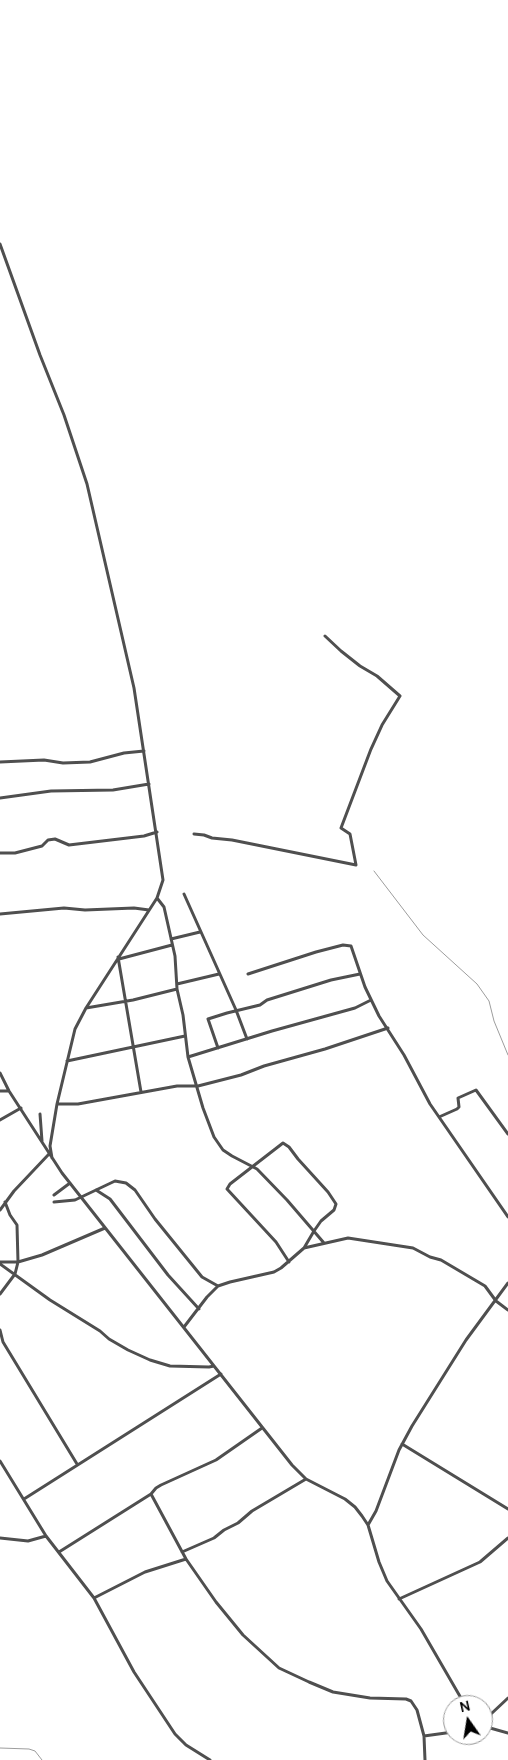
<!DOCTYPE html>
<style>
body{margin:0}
#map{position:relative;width:508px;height:1760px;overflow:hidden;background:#fff;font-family:Manrope,sans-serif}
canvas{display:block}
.north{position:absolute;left:443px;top:1695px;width:50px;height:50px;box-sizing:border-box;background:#fff;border:1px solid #999;border-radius:50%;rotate:347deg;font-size:14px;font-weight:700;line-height:20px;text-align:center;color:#000}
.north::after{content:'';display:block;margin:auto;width:18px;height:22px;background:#000;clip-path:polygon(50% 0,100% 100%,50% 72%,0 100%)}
</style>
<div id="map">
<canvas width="508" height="1760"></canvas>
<div class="north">N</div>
</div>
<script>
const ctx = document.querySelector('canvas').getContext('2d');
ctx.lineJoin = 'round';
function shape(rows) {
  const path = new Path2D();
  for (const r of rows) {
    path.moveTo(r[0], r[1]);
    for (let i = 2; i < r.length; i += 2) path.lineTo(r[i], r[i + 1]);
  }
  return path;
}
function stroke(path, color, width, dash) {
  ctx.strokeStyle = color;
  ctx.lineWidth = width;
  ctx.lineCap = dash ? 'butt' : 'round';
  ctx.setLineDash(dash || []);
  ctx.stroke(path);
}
stroke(shape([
 [374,871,423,935,477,984,489,1001,494,1021,508,1055],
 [0,1748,29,1749,35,1751,42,1760]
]), '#9d9d9d', 1);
stroke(shape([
 [0,244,40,355,64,415,87,484,134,688,163,880,157,898,86,1008,75,1029,57,1104,50,1146,52,1158],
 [0,762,44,760,63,763,90,762,124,753,144,751],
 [0,798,51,791,113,790,149,784],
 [194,834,204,835,212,838,232,840,356,865,350,834,341,828,371,749,382,725,400,696,377,676,360,666,341,651,325,636],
 [0,853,15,853,42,846,48,840,55,839,69,845,144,836,157,832],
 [184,894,236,1010,247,1039],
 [157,898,164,907,175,956,177,989,183,1015,188,1057,203,1108,214,1137,223,1150,232,1156,257,1169,287,1200,324,1243],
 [0,914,64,908,85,910,134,908,149,910],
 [171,939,200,932],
 [118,957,141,1092],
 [119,959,172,945],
 [248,974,316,952,343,945,351,946,365,987,379,1016,404,1055,430,1104,508,1217],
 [177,984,219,974],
 [86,1008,133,1000,177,989],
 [218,1048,208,1019,227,1013,260,1005,267,1000,331,980,360,974],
 [188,1057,272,1031,355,1008,371,1000],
 [67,1061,185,1036],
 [0,1073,9,1091,62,1173,292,1465,306,1479,345,1499,355,1507,362,1516,368,1525,379,1562,387,1581,421,1629,465,1705],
 [0,1091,9,1091],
 [57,1104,78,1104,177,1086,198,1086,241,1075,264,1066,325,1049,388,1028],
 [40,1114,42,1141],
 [439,1117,457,1109,459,1107,458,1098,476,1090,508,1134],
 [0,1120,21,1108],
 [96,1190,110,1199,168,1275,199,1309],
 [54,1195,70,1183],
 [54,1202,75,1200,115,1181,126,1183,135,1190,155,1219,202,1277,218,1286],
 [0,1210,14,1191,49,1154],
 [0,1262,18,1262,42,1255,105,1228],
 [289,1262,276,1242,227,1189,230,1184,283,1143,289,1147,298,1159,328,1192,336,1204,334,1210,321,1221,314,1231,304,1248],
 [0,1264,50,1300,100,1331,109,1339,128,1350,150,1360,170,1366,209,1367,214,1366],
 [0,1294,15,1274,18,1262,17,1225,10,1215,5,1202],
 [184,1327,207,1297,218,1286,230,1282,274,1272,281,1268,304,1248,348,1238,413,1248,430,1257,441,1260,485,1286,496,1301,508,1310],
 [0,1330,3,1342,77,1464],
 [402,1444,508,1509],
 [0,1461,46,1536,94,1598,134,1672,175,1734,186,1745,210,1760],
 [24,1499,221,1374],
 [368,1525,376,1511,399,1450,412,1426,466,1340,508,1283],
 [0,1538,28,1541,46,1536],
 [59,1552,151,1494],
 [182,1552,214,1538,224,1530,238,1523,252,1511,306,1479],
 [186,1559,151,1494,156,1488,161,1485,216,1460,262,1428],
 [94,1598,145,1572,186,1559,216,1602,243,1635,279,1668,309,1682,333,1692,370,1698,406,1699,411,1701,417,1710,424,1736,425,1760],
 [399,1599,480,1562,508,1538],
 [483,1726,508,1733],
 [488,1727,491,1714,508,1698],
 [424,1736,453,1732]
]), '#4f4f4f', 3);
</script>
